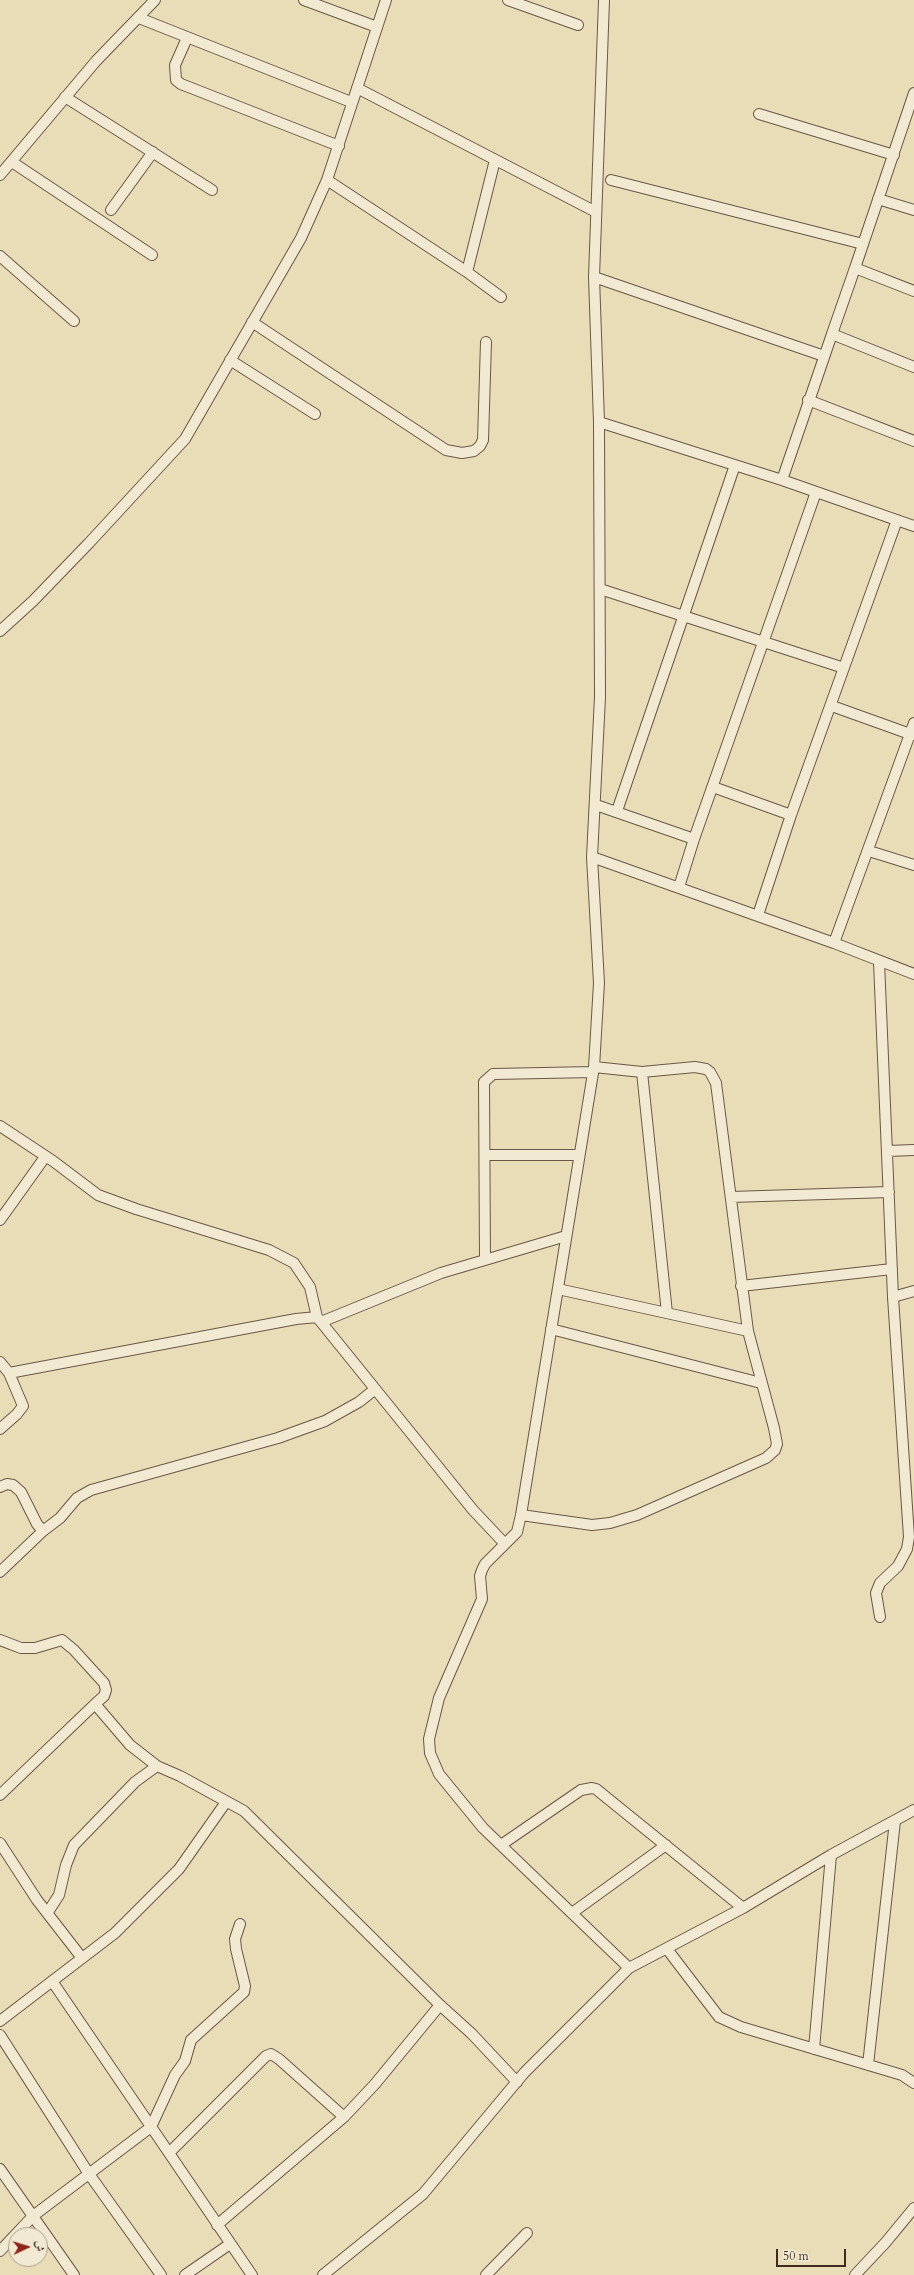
<!DOCTYPE html>
<meta charset="utf-8">
<style>
body{margin:0}
#map{position:relative;width:914px;height:2275px;overflow:hidden;background:#e9ddb8;font-family:Cardo,Amiri,serif}
canvas{display:block}
.north{position:absolute;left:8px;top:2227px;width:40px;height:40px;box-sizing:border-box;background:#f1e9d1;border:1px solid #aa9d8a;border-radius:50%;rotate:86deg;font-size:11px;font-weight:700;line-height:16px;text-align:center;color:#402a20}
.north::after{content:'';display:block;margin:auto;width:14px;height:18px;background:#8f2418;clip-path:polygon(50% 0,100% 100%,50% 72%,0 100%)}
.scale{position:absolute;left:776px;top:2249px;width:70px;height:18px;box-sizing:border-box;border:2px solid #402a20;border-top:0;padding-left:5px;font-size:12px;line-height:14px;white-space:nowrap;color:#402a20;-webkit-text-stroke:3px #f1e9d1;paint-order:stroke}
</style>
<div id="map">
<canvas width="914" height="2275"></canvas>
<div class="north">ش</div>
<div class="scale">50 m</div>
</div>
<script>
const ctx = document.querySelector('canvas').getContext('2d');
ctx.lineJoin = 'round';
function shape(rows) {
  const path = new Path2D();
  for (const r of rows) {
    path.moveTo(r[0], r[1]);
    for (let i = 2; i < r.length; i += 2) path.lineTo(r[i], r[i + 1]);
  }
  return path;
}
function stroke(path, color, width, dash) {
  ctx.strokeStyle = color;
  ctx.lineWidth = width;
  ctx.lineCap = dash ? 'butt' : 'round';
  ctx.setLineDash(dash || []);
  ctx.stroke(path);
}
const minor = shape([
 [304,0,377,27],
 [508,0,578,25],
 [139,18,351,102],
 [187,38,175,65,176,80,181,84,339,146],
 [357,88,596,212],
 [914,93,855,268,914,291],
 [65,97,212,190],
 [759,114,894,155],
 [12,162,152,255],
 [0,175,96,61,155,0],
 [327,180,467,272,501,297],
 [611,180,863,244],
 [878,199,914,210],
 [111,210,153,152],
 [0,256,74,321],
 [855,268,832,334,914,367],
 [467,272,495,160],
 [594,277,824,356],
 [252,322,446,450,462,453,474,451,480,446,483,440,486,342],
 [832,334,782,480,914,526],
 [230,360,315,414],
 [808,400,914,441],
 [599,422,594,277,604,0],
 [782,480,599,422,600,697,592,857,834,943,914,974],
 [600,589,844,668],
 [0,631,33,601,89,543,185,439,301,238,327,180,386,0],
 [832,706,910,734,914,723],
 [713,787,791,815],
 [596,805,694,839],
 [617,811,735,465],
 [869,851,914,865],
 [592,857,599,983,594,1067,521,1515,517,1532,485,1564,482,1570,480,1576,482,1599,439,1698,429,1739,430,1753,439,1774,483,1828,629,1968],
 [679,887,694,839,816,492],
 [758,915,791,815,897,520],
 [834,943,910,734,914,735],
 [879,962,893,1297,909,1537,907,1549,898,1566,880,1583,876,1593,880,1617],
 [642,1072,667,1313],
 [0,1126,53,1161,98,1195,136,1209,269,1250,294,1263,310,1287,317,1317],
 [887,1151,914,1150],
 [485,1155,579,1155],
 [731,1197,889,1192],
 [0,1220,45,1157],
 [485,1260,484,1082,493,1074,593,1072],
 [741,1286,892,1269],
 [558,1289,748,1331],
 [893,1297,914,1291],
 [321,1322,441,1273,566,1236],
 [551,1329,761,1383],
 [0,1362,9,1373,296,1319,317,1317,473,1510,505,1544],
 [0,1429,17,1414,23,1406,9,1373],
 [0,1487,7,1484,13,1485,21,1492,37,1524,43,1531],
 [521,1515,592,1525,610,1523,637,1515,766,1458,775,1450,777,1444,774,1428,748,1331,716,1083,710,1072,706,1069,695,1067,642,1072,594,1067],
 [0,1572,43,1531,60,1518,77,1498,91,1490,278,1438,325,1421,359,1402,374,1390],
 [0,1640,21,1648,35,1648,62,1640,74,1650,104,1683,106,1690,104,1696,95,1704],
 [0,1795,95,1704,130,1745,157,1766],
 [0,1843,37,1900,82,1958],
 [501,1845,581,1790,592,1788,596,1789,743,1908],
 [48,1912,59,1895,66,1865,74,1845,135,1782,157,1766,180,1776,244,1811,440,2005,472,2034,517,2082],
 [572,1913,666,1845],
 [667,1949,719,2017,741,2027,902,2075,914,2083],
 [52,1981,252,2275],
 [0,2021,115,1933,179,1869,226,1802],
 [0,2035,89,2174,161,2275],
 [814,2049,831,1855],
 [868,2065,895,1821],
 [169,2153,266,2056,271,2054,279,2059,344,2117],
 [0,2169,74,2275],
 [217,2225,344,2117,375,2084,440,2005],
 [0,2251,33,2216,151,2127,175,2075,185,2061,191,2040,244,1992,245,1986,236,1949,235,1939,240,1924],
 [185,2275,230,2244],
 [323,2275,423,2194,524,2073,629,1968,743,1908,831,1855,914,1810],
 [486,2275,527,2233],
 [855,2275,886,2242,914,2208]
]);
stroke(minor, '#6a5746', 12);
stroke(minor, '#f1e9d1', 10);
</script>
